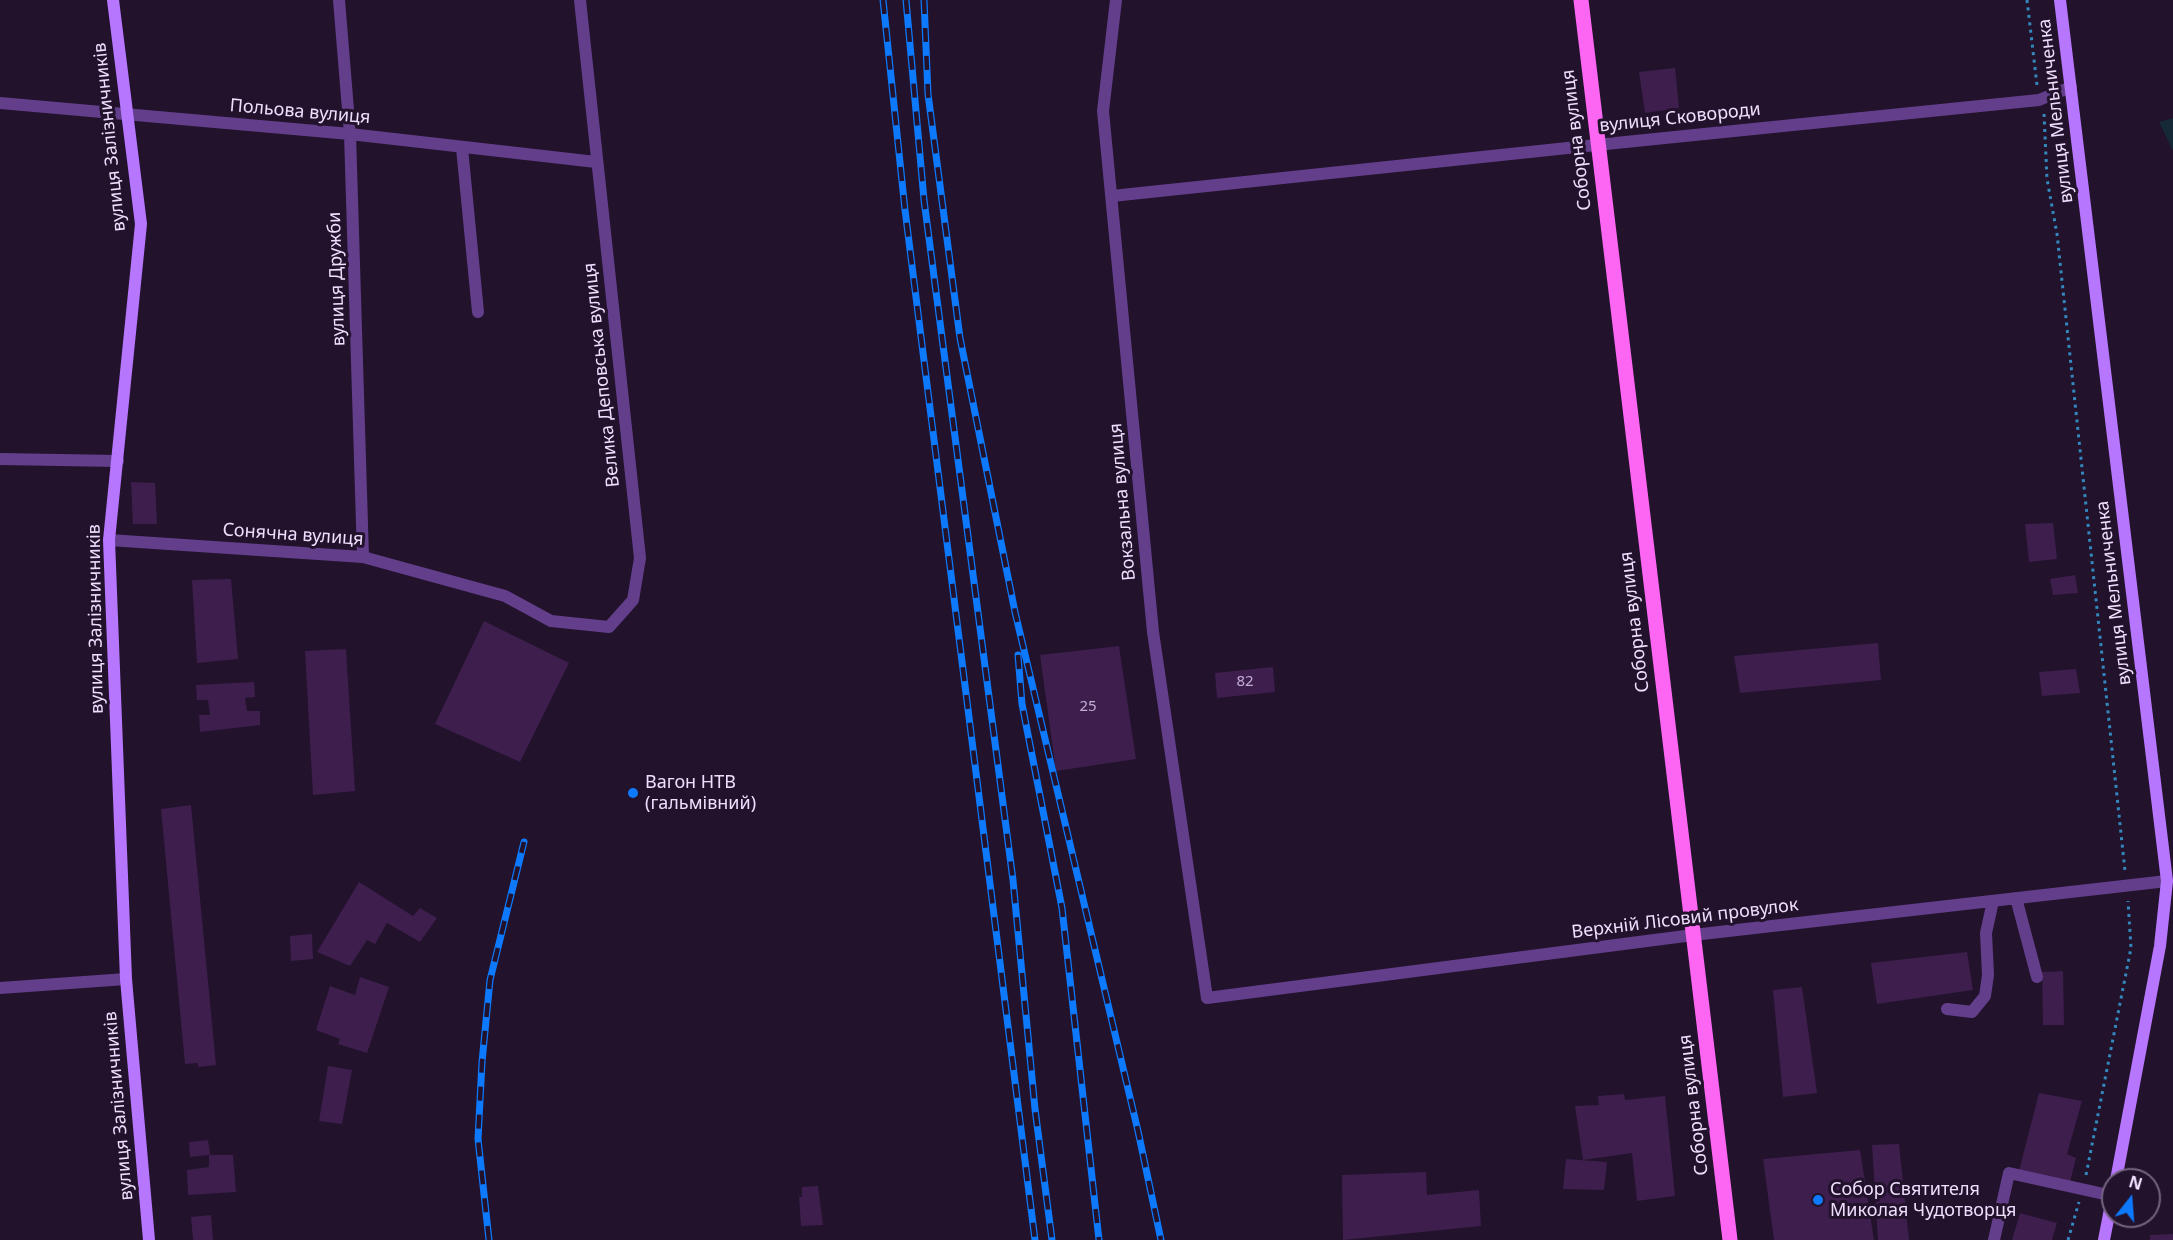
<!DOCTYPE html>
<meta charset="utf-8">
<style>
body{margin:0}
#map{position:relative;width:2173px;height:1240px;overflow:hidden;background:#22122c;font-family:"Noto Sans",sans-serif}
canvas{display:block}
.north{position:absolute;left:2101px;top:1168px;width:60px;height:60px;box-sizing:border-box;background:#22122c;border:2px solid #746480;border-radius:50%;rotate:17deg;font-size:16px;font-weight:700;line-height:24px;text-align:center;color:#f0deff}
.north::after{content:'';display:block;margin:auto;width:21px;height:27px;background:#0d79fc;clip-path:polygon(50% 0,100% 100%,50% 72%,0 100%)}
</style>
<div id="map">
<canvas width="2173" height="1240"></canvas>
<div class="north">N</div>
</div>
<script>
const ctx = document.querySelector('canvas').getContext('2d');
ctx.lineJoin = 'round';
function paint(path, color) {
  ctx.fillStyle = color;
  ctx.fill(path, 'evenodd');
}
function shape(rows) {
  const path = new Path2D();
  for (const r of rows) {
    path.moveTo(r[0], r[1]);
    for (let i = 2; i < r.length; i += 2) path.lineTo(r[i], r[i + 1]);
  }
  return path;
}
function stroke(path, color, width, dash) {
  ctx.strokeStyle = color;
  ctx.lineWidth = width;
  ctx.lineCap = dash ? 'butt' : 'round';
  ctx.setLineDash(dash || []);
  ctx.stroke(path);
}
function drawText(font, color, halo, rows, align = 'center') {
  ctx.font = font + ' "Noto Sans",sans-serif';
  ctx.lineWidth = 6;
  ctx.setLineDash([]);
  ctx.textBaseline = 'middle';
  ctx.strokeStyle = halo;
  ctx.fillStyle = color;
  for (const [text, x, y, turn = 0] of rows) {
    ctx.save();
    ctx.translate(x, y);
    ctx.rotate((+turn || 0) * Math.PI / 180);
    ctx.textAlign = isNaN(turn) ? turn : align;
    if (halo) ctx.strokeText(text, 0, 0);
    ctx.fillText(text, 0, 0);
    ctx.restore();
  }
}
paint(shape([
 [2173,118,2173,151,2159,122]
]), '#152936');
paint(shape([
 [1675,68,1679,108,1645,113,1639,72],
 [131,482,155,483,157,524,133,524],
 [2053,523,2057,559,2029,562,2025,524],
 [2075,575,2078,593,2053,595,2050,579],
 [231,579,238,659,197,663,192,580],
 [484,621,569,663,520,762,435,724],
 [1878,643,1881,680,1740,693,1734,656],
 [1119,646,1136,759,1056,771,1040,655],
 [346,649,355,791,313,795,305,651],
 [1273,667,1275,692,1217,698,1215,673],
 [2076,669,2080,693,2042,696,2039,672],
 [254,682,255,697,245,698,247,711,260,711,260,725,200,732,199,715,210,715,208,700,197,700,196,685],
 [191,805,216,1065,198,1067,198,1063,185,1064,161,809],
 [359,882,413,916,420,908,437,918,420,942,387,923,375,944,367,940,350,966,317,952],
 [312,934,313,959,291,961,290,936],
 [1967,952,1973,990,1877,1004,1871,963],
 [2063,971,2064,1025,2043,1025,2042,972],
 [360,977,389,987,367,1053,338,1044,340,1039,316,1030,330,986,355,995],
 [1802,987,1817,1093,1783,1097,1773,990],
 [328,1066,352,1070,342,1124,319,1121],
 [2039,1093,2082,1101,2067,1154,2076,1158,2070,1182,2019,1171],
 [1624,1094,1625,1100,1665,1096,1675,1196,1637,1201,1632,1153,1583,1160,1575,1106,1599,1105,1598,1096],
 [208,1140,210,1154,209,1155,233,1155,236,1192,188,1195,187,1170,209,1167,209,1155,190,1157,189,1142],
 [1899,1144,1909,1240,1878,1240,1872,1145],
 [1860,1150,1874,1240,1774,1240,1763,1159],
 [1566,1159,1607,1162,1604,1190,1563,1189],
 [1426,1172,1427,1195,1479,1190,1481,1226,1343,1240,1342,1175],
 [818,1186,823,1225,801,1226,799,1197,802,1197,802,1187],
 [2020,1213,2057,1223,2052,1240,2012,1240],
 [211,1215,213,1240,193,1240,191,1217],
 [2173,1234,2173,1240,2150,1240,2150,1235]
]), '#3d1e4d');
stroke(shape([
 [2027,0,2037,85],
 [2044,114,2047,179,2057,234,2125,871],
 [2086,1175,2131,948,2128,901],
 [2068,1240,2079,1202]
]), '#3388be', 3, [3, 4.5]);
stroke(shape([
 [339,0,350,134,363,557],
 [1116,0,1103,111,1153,632,1207,998,1693,935,2167,881],
 [0,103,350,134,596,162],
 [462,148,478,312],
 [1112,196,1596,145,2039,100,2071,87],
 [0,459,118,461],
 [109,540,363,557,505,596,551,621,609,627,633,600,640,558,580,0],
 [2016,898,2037,977],
 [0,988,126,979],
 [1947,1009,1972,1012,1985,996,1988,975,1986,933,1993,901],
 [1994,1240,2009,1173,2113,1196]
]), '#633e8b', 12);
stroke(shape([
 [113,0,141,224,109,540,126,979,149,1240],
 [2060,0,2167,881,2160,946,2116,1180],
 [2104,1240,2113,1194]
]), '#b676fd', 12);
stroke(shape([
 [1581,0,1730,1240]
]), '#fd66f2', 15);
const rail = shape([
 [883,0,905,210,1035,1240],
 [906,0,924,200,1013,880,1035,1109,1052,1240],
 [924,0,928,94,960,338,1015,612,1138,1131,1161,1240],
 [1018,655,1022,704,1062,908,1099,1240],
 [489,1240,478,1139,482,1062,490,980,524,842]
]);
stroke(rail, '#0d79fc', 7);
stroke(rail, '#22122c', 4.5, [14]);
for (const [x, y, r, color] of [
 [633,793,6,"#0d79fc"],
 [1818,1200,6,"#0d79fc"]
]) {
  const dot = new Path2D();
  dot.arc(x, y, r, 0, 2 * Math.PI);
  ctx.fillStyle = color;
  ctx.fill(dot);
  stroke(dot, '#22122c', 2);
}
drawText('15px', '#c3aed2', null, [
 ["82",1245,682],
 ["25",1088,707]
]);
drawText('18px', '#f0deff', '#22122c', [
 ["вулиця Мельниченка",2056,111,-97],
 ["Польова вулиця",300,112,5],
 ["вулиця Сковороди",1680,118,-6],
 ["вулиця Залізничників",110,137,-96],
 ["Соборна вулиця",1577,140,-97],
 ["вулиця Дружби",337,279,-92],
 ["Велика Деповська вулиця",602,375,-96],
 ["Вокзальна вулиця",1123,502,-95],
 ["Сонячна вулиця",293,535,4],
 ["вулиця Мельниченка",2114,593,-97],
 ["вулиця Залізничників",96,619,-91],
 ["Соборна вулиця",1635,622,-97],
 ["Верхній Лісовий провулок",1685,919,-7],
 ["Соборна вулиця",1694,1105,-97],
 ["вулиця Залізничників",119,1106,-95]
]);
drawText('18px', '#f0deff', '#22122c', [
 ["Вагон НТВ",645,783],
 ["(гальмівний)",645,804],
 ["Собор Святителя",1830,1190],
 ["Миколая Чудотворця",1830,1211]
], 'left');
</script>
